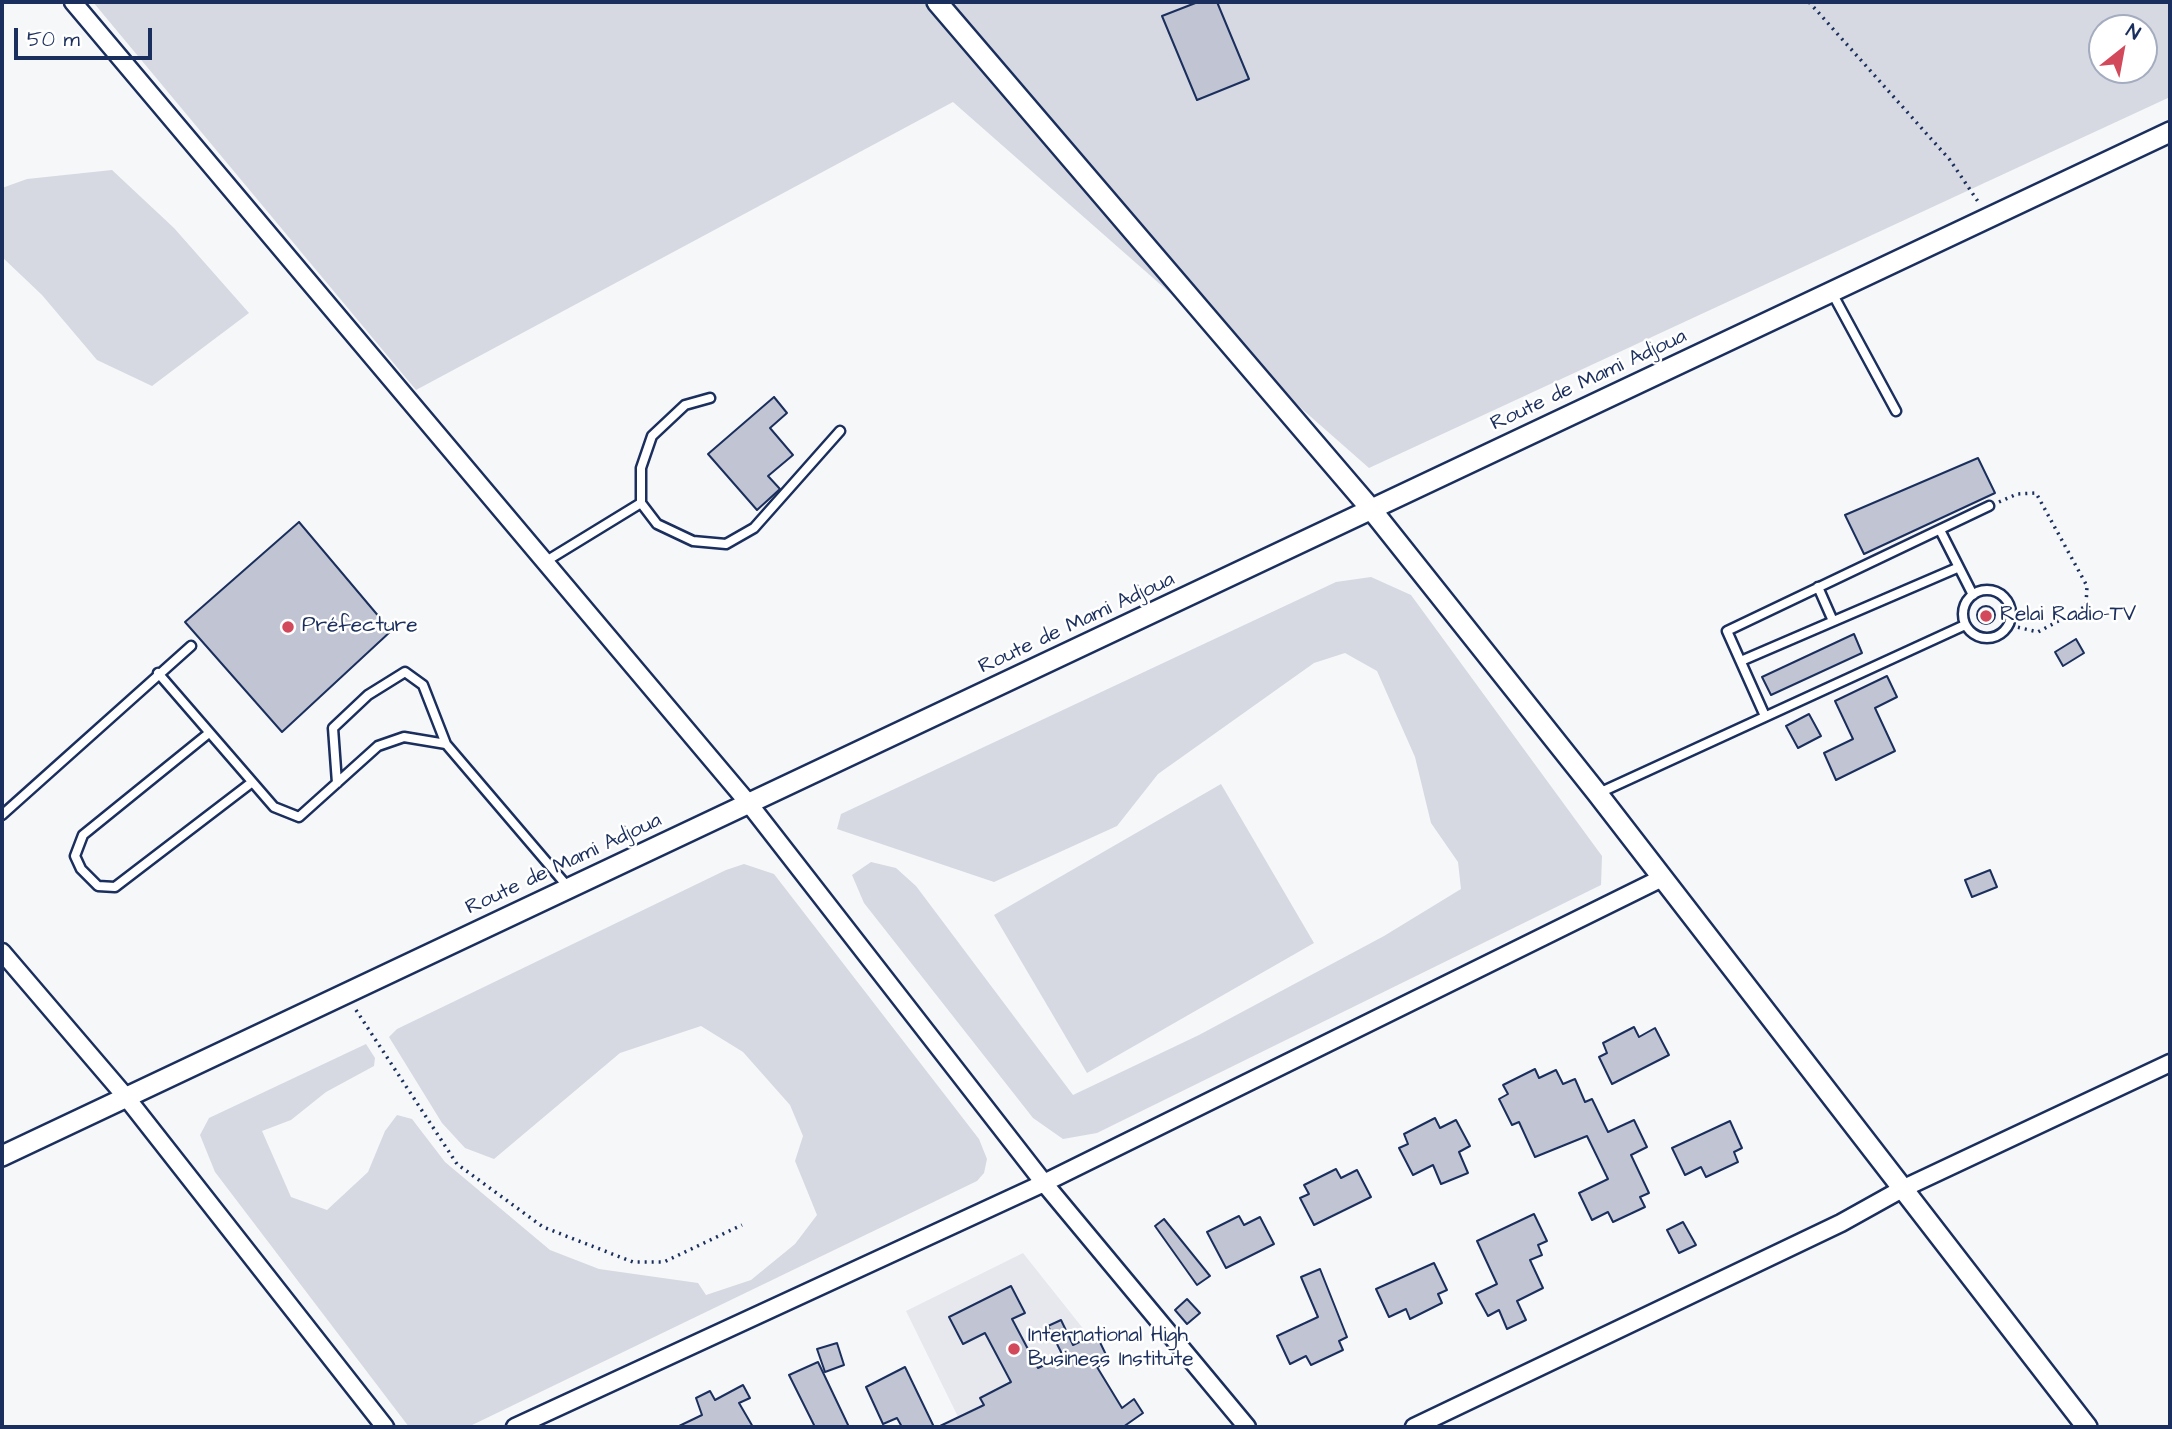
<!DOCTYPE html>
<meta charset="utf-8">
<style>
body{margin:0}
#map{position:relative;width:2172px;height:1429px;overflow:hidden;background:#f6f7f9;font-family:"Architects Daughter",sans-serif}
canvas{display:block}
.frame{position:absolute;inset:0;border:4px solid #1b2f5e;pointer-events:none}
.north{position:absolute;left:2088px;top:14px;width:70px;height:70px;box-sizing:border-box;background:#fff;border:2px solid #a4acbf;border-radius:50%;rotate:31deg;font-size:19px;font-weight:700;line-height:28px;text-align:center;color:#1b2f5e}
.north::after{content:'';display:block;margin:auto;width:24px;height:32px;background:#d1495b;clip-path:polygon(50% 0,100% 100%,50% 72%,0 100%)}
.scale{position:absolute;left:14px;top:28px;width:138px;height:32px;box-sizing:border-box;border:4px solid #1b2f5e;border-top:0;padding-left:9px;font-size:21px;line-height:24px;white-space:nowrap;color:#1b2f5e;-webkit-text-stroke:5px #fff;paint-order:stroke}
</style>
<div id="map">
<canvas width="2172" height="1429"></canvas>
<div class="frame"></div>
<div class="north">N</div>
<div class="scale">50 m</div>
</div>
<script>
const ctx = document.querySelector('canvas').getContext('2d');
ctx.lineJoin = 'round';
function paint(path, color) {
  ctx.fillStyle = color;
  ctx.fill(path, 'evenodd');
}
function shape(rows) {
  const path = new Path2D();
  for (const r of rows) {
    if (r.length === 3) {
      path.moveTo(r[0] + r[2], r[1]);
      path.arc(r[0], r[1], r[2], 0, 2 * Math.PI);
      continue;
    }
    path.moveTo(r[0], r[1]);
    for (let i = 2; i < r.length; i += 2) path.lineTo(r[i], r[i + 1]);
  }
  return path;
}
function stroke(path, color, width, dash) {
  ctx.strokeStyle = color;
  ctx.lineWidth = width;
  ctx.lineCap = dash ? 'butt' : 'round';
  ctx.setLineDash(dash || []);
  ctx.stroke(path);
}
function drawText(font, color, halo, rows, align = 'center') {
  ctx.font = font + ' "Architects Daughter",sans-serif';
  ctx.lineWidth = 5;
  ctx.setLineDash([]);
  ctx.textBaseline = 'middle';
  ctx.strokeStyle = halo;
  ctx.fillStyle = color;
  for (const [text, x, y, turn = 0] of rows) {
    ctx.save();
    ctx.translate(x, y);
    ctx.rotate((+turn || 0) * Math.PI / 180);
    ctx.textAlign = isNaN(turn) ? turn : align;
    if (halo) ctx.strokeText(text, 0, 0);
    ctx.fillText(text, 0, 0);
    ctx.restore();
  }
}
paint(shape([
 [1023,1253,1089,1336,1096,1334,1109,1361,980,1427,963,1427,906,1311]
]), '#e6e8ee');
paint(shape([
 [93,2,2170,2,2170,97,1369,468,953,102,416,390],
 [2102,28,2144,28,2144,70,2102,70],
 [112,170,174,228,249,313,152,386,97,360,42,295,2,257,2,188,27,179],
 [1371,577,1411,595,1602,856,1601,885,1097,1133,1063,1139,1033,1118,864,903,852,875,871,862,896,868,916,886,1073,1095,1199,1035,1384,936,1461,889,1458,862,1431,823,1415,757,1377,671,1345,653,1314,663,1158,774,1117,826,994,882,837,829,841,814,1336,582],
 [1221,784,1314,943,1087,1073,994,915],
 [744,864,774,874,979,1139,987,1159,984,1173,977,1181,468,1427,409,1427,215,1172,200,1135,209,1118,366,1044,375,1058,374,1066,326,1092,291,1120,262,1131,291,1197,327,1210,368,1172,385,1131,397,1115,412,1119,445,1162,550,1250,599,1269,698,1283,706,1295,751,1280,795,1244,817,1215,795,1161,803,1136,790,1105,743,1052,701,1026,620,1053,494,1159,465,1148,442,1123,389,1037,397,1029,726,870]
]), '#d6d9e2');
const building = shape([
 [1198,2,1217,2,1249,79,1197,100,1162,16,1198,2],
 [774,397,787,413,770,428,793,455,768,476,780,489,757,510,708,454,774,397],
 [1978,458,1995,493,1864,554,1845,515,1978,458],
 [299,522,391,631,282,732,185,622,299,522],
 [1986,615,9],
 [1854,634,1862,653,1771,695,1762,677,1854,634],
 [2076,639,2084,653,2063,666,2055,652,2076,639],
 [1887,676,1897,697,1875,708,1895,751,1836,780,1824,753,1853,739,1835,701,1887,676],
 [1809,714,1821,736,1798,748,1786,726,1809,714],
 [1990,870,1997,887,1972,897,1965,880,1990,870],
 [1634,1027,1639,1037,1655,1028,1669,1055,1612,1084,1599,1057,1607,1053,1603,1043,1634,1027],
 [1535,1069,1539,1078,1556,1070,1563,1084,1575,1079,1585,1102,1592,1099,1608,1132,1634,1120,1647,1147,1631,1155,1649,1193,1640,1197,1645,1207,1613,1222,1608,1212,1592,1220,1579,1193,1608,1179,1587,1136,1535,1157,1519,1122,1512,1125,1499,1099,1508,1094,1503,1085,1535,1069],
 [1435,1118,1440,1128,1456,1120,1470,1146,1459,1152,1468,1173,1441,1184,1433,1165,1413,1175,1399,1148,1408,1144,1404,1134,1435,1118],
 [1730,1121,1742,1148,1734,1152,1738,1162,1706,1177,1701,1167,1685,1175,1672,1148,1730,1121],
 [1336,1169,1341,1178,1357,1170,1371,1197,1314,1225,1300,1198,1309,1194,1304,1185,1336,1169],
 [1534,1214,1547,1241,1538,1245,1542,1255,1530,1260,1543,1288,1517,1301,1526,1320,1507,1329,1499,1310,1488,1316,1476,1294,1497,1284,1477,1241,1534,1214],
 [1239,1216,1244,1225,1260,1217,1274,1244,1226,1268,1207,1232,1239,1216],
 [1164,1219,1210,1276,1197,1285,1155,1226,1164,1219],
 [1683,1222,1696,1245,1679,1253,1667,1230,1683,1222],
 [1434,1263,1447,1290,1438,1294,1442,1303,1410,1319,1406,1309,1389,1317,1376,1289,1434,1263],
 [1320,1269,1347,1337,1339,1341,1343,1350,1311,1365,1306,1356,1290,1364,1277,1336,1318,1317,1301,1277,1320,1269],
 [1011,1286,1025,1313,1012,1319,1038,1368,1063,1356,1048,1326,1061,1320,1073,1345,1096,1334,1109,1361,1097,1367,1122,1408,1134,1399,1143,1413,1123,1427,938,1427,984,1405,980,1398,1011,1382,985,1333,963,1344,949,1317,1011,1286],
 [1187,1299,1200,1313,1187,1324,1175,1310,1187,1299],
 [837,1343,844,1365,825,1372,817,1349,837,1343],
 [818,1362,849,1427,815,1427,789,1375,818,1362],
 [905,1367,934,1427,902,1427,897,1418,883,1424,866,1387,905,1367],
 [743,1385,750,1398,739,1403,753,1427,677,1427,702,1415,696,1398,710,1391,715,1400,743,1385]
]);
paint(building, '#c0c4d3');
stroke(building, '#1b2f5e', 2);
const service = shape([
 [1831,291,1896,411],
 [641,503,641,468,652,436,685,405,710,398],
 [1940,530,1973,595],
 [543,563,641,503,657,524,693,541,726,544,754,528,840,431],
 [1818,587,1833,621],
 [1987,614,24],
 [1741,661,1957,568],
 [158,673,274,807,299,817,378,746,404,737,446,744,568,887],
 [1765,716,1727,631,1989,506],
 [209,733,83,835,75,856,81,869,98,886,115,887,251,783],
 [337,783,333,728,368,695,405,672,423,685,446,744],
 [1599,793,1965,625],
 [2,815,191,646]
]);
const minor = shape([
 [73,2,750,805,1044,1183,1247,1427],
 [2,952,126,1097,385,1427],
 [515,1427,1044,1183,1660,879],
 [1414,1427,1841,1223,1902,1189,2170,1063]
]);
const tertiary = shape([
 [937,2,1371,509,1597,793,2087,1427],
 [2,1156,2170,132]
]);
stroke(service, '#1b2f5e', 13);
stroke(minor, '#1b2f5e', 21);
stroke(tertiary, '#1b2f5e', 24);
stroke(shape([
 [1809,2,1950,160,1979,203],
 [1999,502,2017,494,2036,493,2087,586,2086,606,2038,632,2008,625],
 [356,1010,457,1164,543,1227,633,1262,664,1262,742,1225]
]), '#1b2f5e', 3.5, [2, 5]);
stroke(service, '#fff', 8);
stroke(minor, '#fff', 16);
stroke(tertiary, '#fff', 19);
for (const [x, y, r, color] of [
 [1986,616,7,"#d1495b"],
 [288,627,7,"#d1495b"],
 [1014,1349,7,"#d1495b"]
]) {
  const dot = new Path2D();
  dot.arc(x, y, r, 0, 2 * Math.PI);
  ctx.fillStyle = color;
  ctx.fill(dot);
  stroke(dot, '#fff', 2.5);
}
drawText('21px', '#1b2f5e', '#fff', [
 ["Route de Mami Adjoua",1589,381,-25],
 ["Route de Mami Adjoua",1077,624,-25],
 ["Route de Mami Adjoua",564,865,-25]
]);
drawText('21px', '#1b2f5e', '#fff', [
 ["Relai Radio-TV",2000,616],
 ["Préfecture",302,627],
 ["International High",1028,1337],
 ["Business Institute",1028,1361]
], 'left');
</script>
